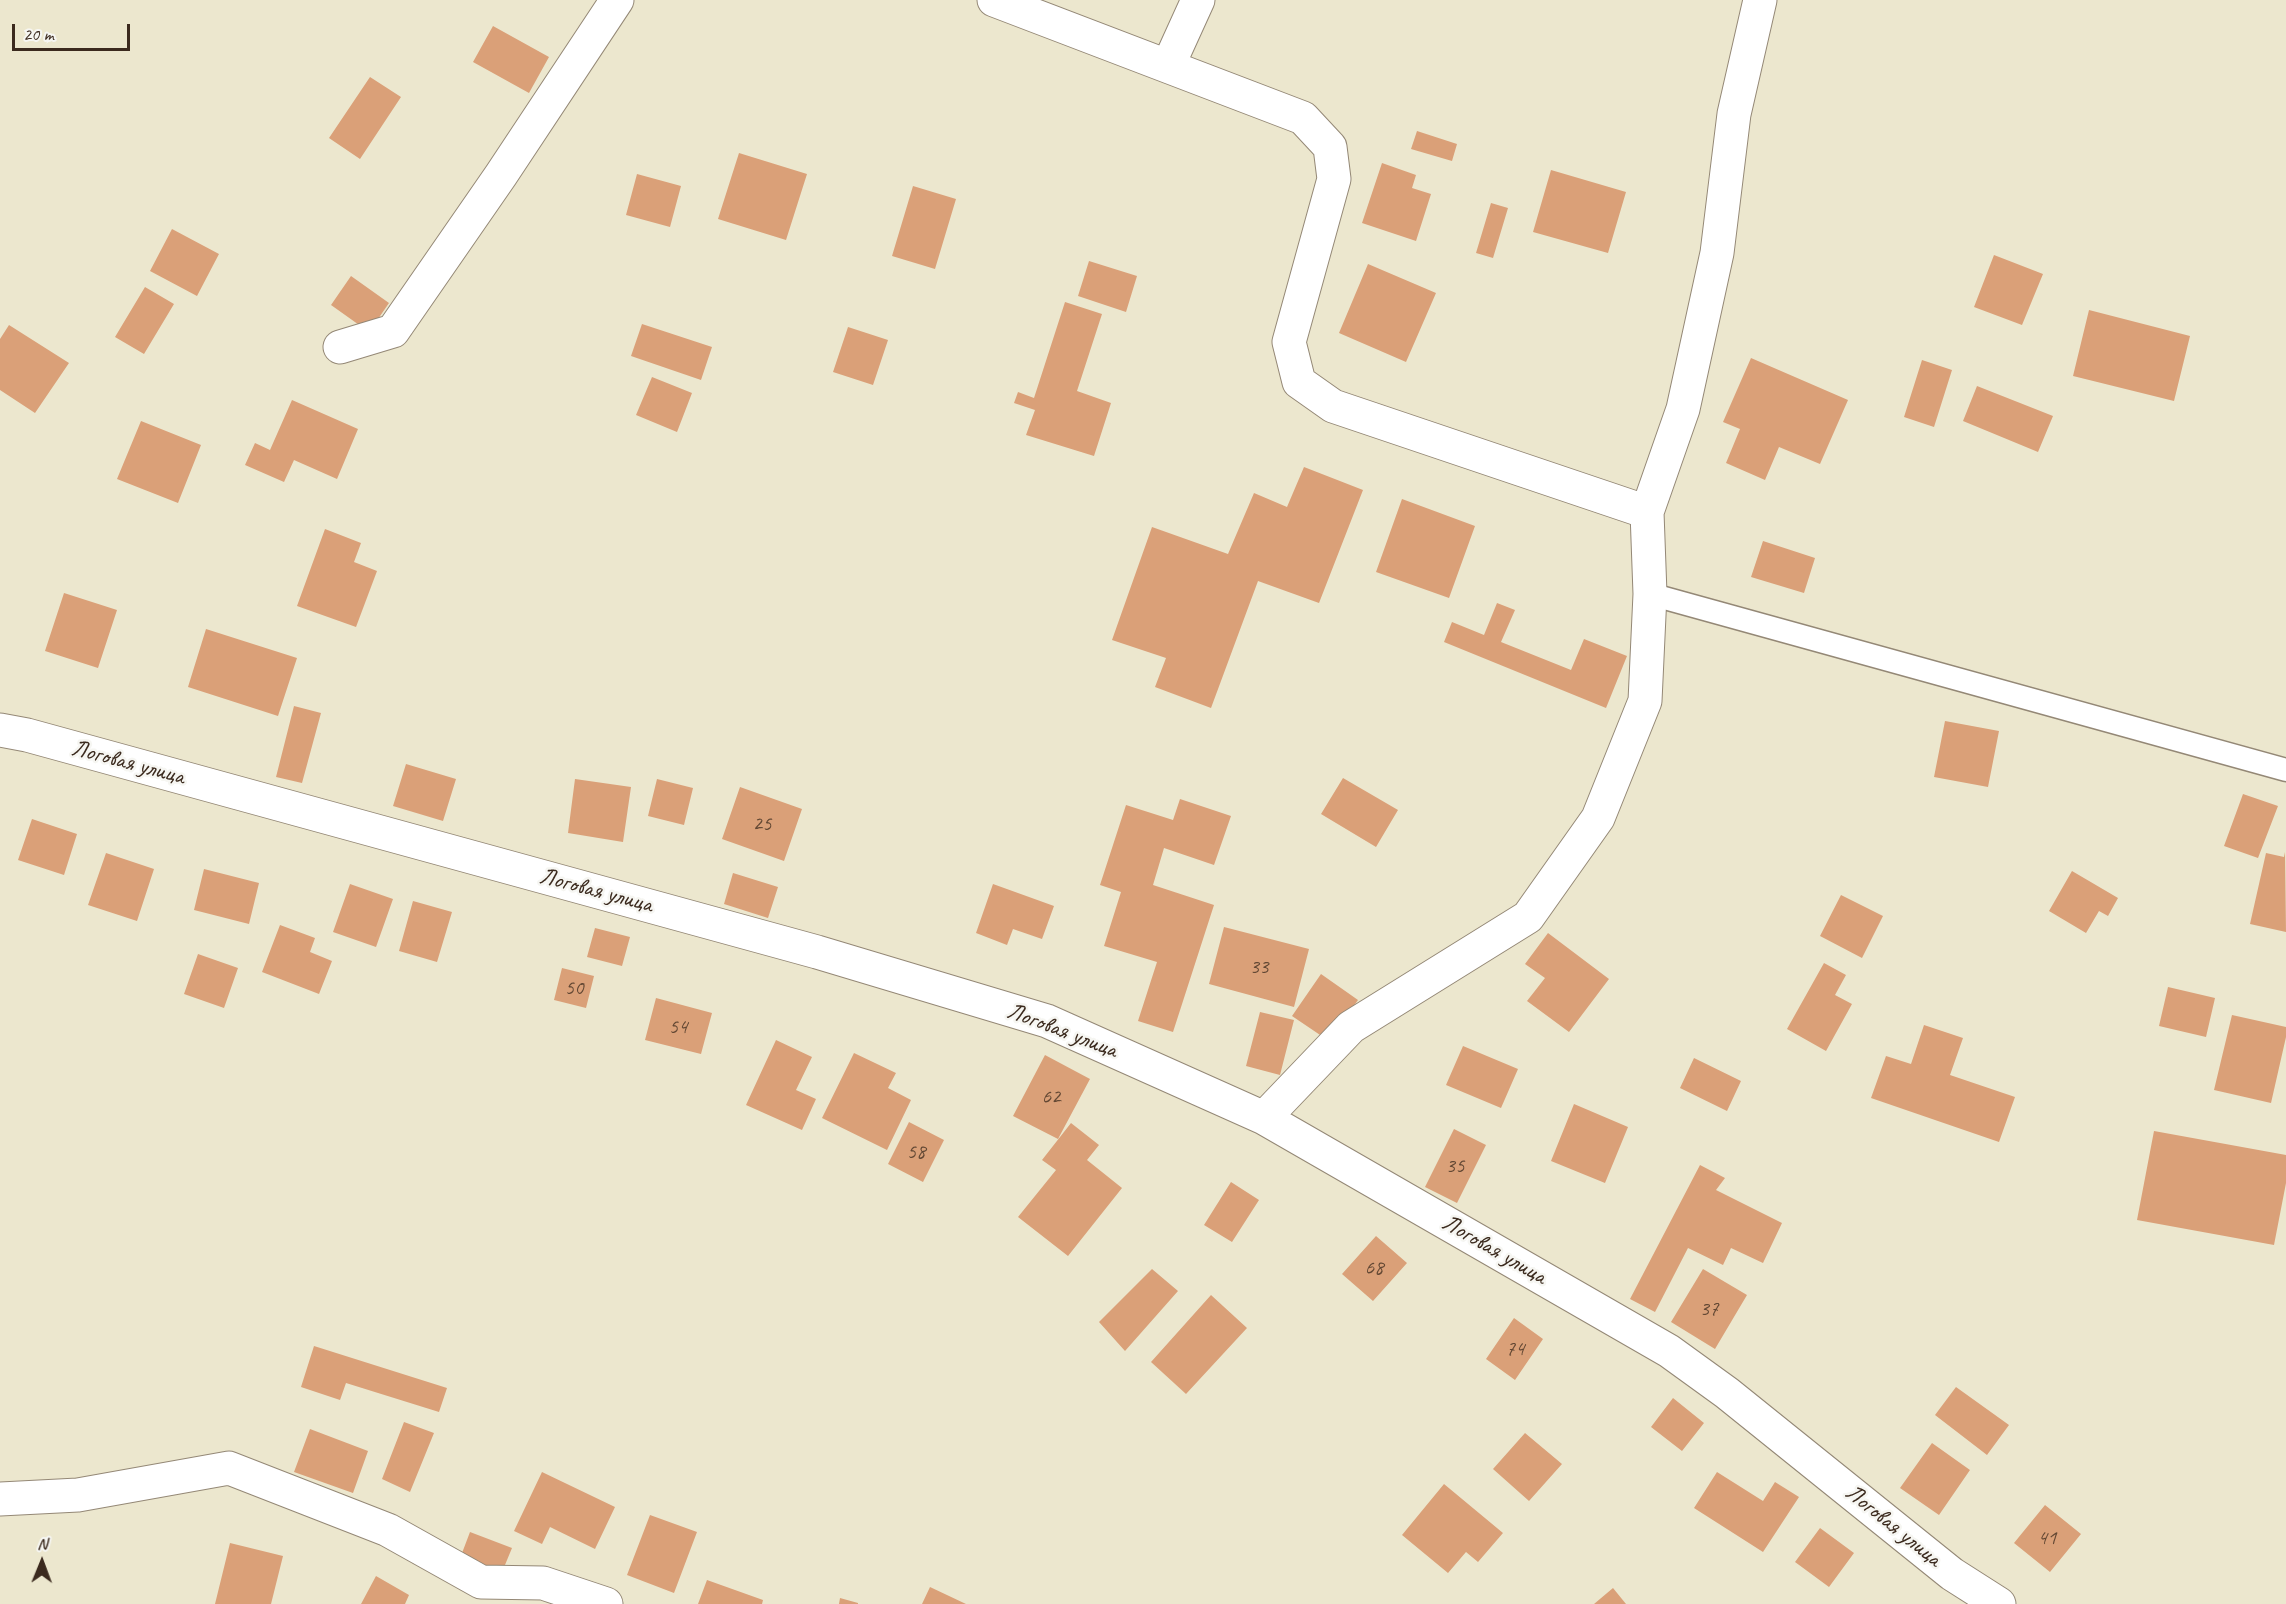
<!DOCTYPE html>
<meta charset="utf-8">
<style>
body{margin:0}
#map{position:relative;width:2286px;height:1604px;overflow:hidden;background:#ece7ce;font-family:Caveat,sans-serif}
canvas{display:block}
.north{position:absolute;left:12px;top:1532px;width:60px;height:60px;-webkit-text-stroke:4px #f6f6f2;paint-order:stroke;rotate:1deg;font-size:16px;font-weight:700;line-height:24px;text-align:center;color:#3b2a1e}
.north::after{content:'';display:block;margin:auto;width:21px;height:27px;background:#3b2a1e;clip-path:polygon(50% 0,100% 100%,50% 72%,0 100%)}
.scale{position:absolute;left:12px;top:24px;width:118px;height:27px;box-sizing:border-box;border:3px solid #3b2a1e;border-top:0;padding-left:8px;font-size:18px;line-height:21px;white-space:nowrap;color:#3b2a1e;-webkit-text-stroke:4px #f6f6f2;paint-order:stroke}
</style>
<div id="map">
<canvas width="2286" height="1604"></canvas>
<div class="north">N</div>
<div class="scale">20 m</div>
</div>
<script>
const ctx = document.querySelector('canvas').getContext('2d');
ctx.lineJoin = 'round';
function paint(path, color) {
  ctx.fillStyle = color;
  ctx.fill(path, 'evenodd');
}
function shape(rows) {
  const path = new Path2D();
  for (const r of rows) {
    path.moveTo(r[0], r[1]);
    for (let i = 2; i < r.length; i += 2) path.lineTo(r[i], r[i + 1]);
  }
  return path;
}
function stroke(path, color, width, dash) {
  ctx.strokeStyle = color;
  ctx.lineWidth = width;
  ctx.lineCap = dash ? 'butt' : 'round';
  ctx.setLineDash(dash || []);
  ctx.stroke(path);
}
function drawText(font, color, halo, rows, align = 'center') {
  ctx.font = font + ' Caveat,sans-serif';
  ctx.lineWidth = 5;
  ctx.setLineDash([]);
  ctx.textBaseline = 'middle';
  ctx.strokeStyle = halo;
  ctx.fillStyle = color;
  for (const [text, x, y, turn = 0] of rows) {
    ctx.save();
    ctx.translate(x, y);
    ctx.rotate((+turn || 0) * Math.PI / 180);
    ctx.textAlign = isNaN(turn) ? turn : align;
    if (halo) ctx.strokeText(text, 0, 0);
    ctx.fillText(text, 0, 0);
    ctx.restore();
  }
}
paint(shape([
 [493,26,549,57,529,93,473,62],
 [370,77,401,97,360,159,329,138],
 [1417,131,1457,144,1452,161,1411,149],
 [739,153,807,174,786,240,718,219],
 [1382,163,1416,175,1412,188,1431,194,1416,241,1362,223],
 [1551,170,1626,192,1608,253,1533,232],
 [637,174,681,186,670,227,626,215],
 [913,186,956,199,935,269,892,256],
 [1491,203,1508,208,1493,258,1476,253],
 [172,229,219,254,197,296,150,271],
 [1994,255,2043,274,2022,325,1974,307],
 [1089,261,1137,276,1126,312,1078,296],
 [1368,264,1436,293,1406,362,1339,333],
 [351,276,389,303,369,332,331,305],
 [145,287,174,304,144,354,115,337],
 [1065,302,1102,314,1077,391,1111,403,1094,456,1026,435,1035,410,1014,403,1018,392,1034,398],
 [2089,310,2190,336,2174,401,2073,376],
 [642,324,712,347,701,380,631,356],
 [9,325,69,363,35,413,0,390,0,339],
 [848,327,888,340,873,385,833,372],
 [1751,358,1848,400,1820,464,1779,447,1765,480,1726,463,1740,429,1723,422],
 [1922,360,1952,370,1934,427,1904,417],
 [652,377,692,393,677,432,636,415],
 [1977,386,2053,416,2038,452,1963,421],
 [292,400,358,429,337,479,294,460,284,482,245,465,255,443,270,450],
 [141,421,201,445,178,503,117,479],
 [1304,467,1363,490,1319,603,1258,581,1211,708,1155,687,1166,658,1112,640,1152,527,1228,554,1254,493,1287,507],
 [1402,499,1475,526,1449,598,1376,572],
 [325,529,361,543,354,562,377,571,356,627,297,606],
 [1763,541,1815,558,1804,593,1751,577],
 [64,593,117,610,98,668,45,651],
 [1497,603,1515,610,1501,642,1571,670,1584,639,1627,656,1606,708,1444,642,1452,622,1484,635],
 [206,629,297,658,278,716,188,687],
 [294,706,321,713,302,783,276,777],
 [1945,721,1999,731,1988,787,1934,777],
 [406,764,456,779,443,821,393,806],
 [1343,778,1398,810,1376,847,1321,814],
 [575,779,631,787,623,842,568,833],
 [657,779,693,788,684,825,648,816],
 [740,787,802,809,784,861,722,839],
 [2243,794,2278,806,2258,858,2224,846],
 [1180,799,1231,816,1214,865,1164,848,1153,885,1214,905,1173,1032,1138,1021,1157,962,1104,946,1121,892,1100,885,1126,805,1173,820],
 [32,819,77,834,64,875,18,860],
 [2285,852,2286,932,2250,924,2266,853,2284,857],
 [106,853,154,869,137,921,88,905],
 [204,869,259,883,249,924,194,910],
 [2072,871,2118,898,2108,916,2099,911,2086,933,2049,911],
 [733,873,778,887,768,918,724,904],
 [350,884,393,899,376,947,333,932],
 [993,884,1054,906,1042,939,1013,929,1007,945,976,933],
 [1841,895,1883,916,1862,958,1820,936],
 [413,901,452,912,437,962,399,951],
 [280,925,315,938,310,952,332,961,319,994,262,972],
 [1224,927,1309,949,1294,1007,1209,984],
 [595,928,630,937,622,966,587,957],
 [1548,933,1609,979,1569,1032,1527,1001,1545,978,1525,964],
 [198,954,238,968,224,1008,184,994],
 [1824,963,1846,975,1835,995,1852,1004,1826,1051,1787,1029],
 [562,968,594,976,586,1008,554,1000],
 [1321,974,1358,1000,1329,1041,1292,1016],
 [2168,987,2215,998,2206,1037,2159,1026],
 [656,998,712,1013,701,1054,645,1040],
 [1260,1012,1294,1020,1280,1075,1246,1066],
 [2232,1015,2286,1027,2286,1037,2271,1103,2214,1090],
 [1924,1025,1963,1038,1950,1075,2015,1097,1999,1142,1871,1098,1886,1056,1911,1064],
 [776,1040,812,1057,796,1090,816,1099,802,1130,746,1105],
 [1463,1046,1518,1069,1501,1108,1446,1085],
 [854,1053,896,1073,888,1088,911,1100,887,1150,822,1118],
 [1045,1055,1090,1079,1058,1139,1013,1116],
 [1694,1058,1741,1081,1727,1111,1680,1088],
 [1574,1104,1628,1127,1605,1183,1551,1161],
 [909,1122,944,1140,923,1182,888,1164],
 [1071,1123,1099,1145,1087,1160,1122,1188,1068,1256,1018,1217,1056,1170,1042,1160],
 [1454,1129,1486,1145,1457,1203,1425,1187],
 [2154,1131,2286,1155,2286,1183,2274,1245,2137,1220],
 [1700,1165,1725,1178,1716,1190,1782,1223,1763,1263,1731,1248,1723,1265,1688,1248,1655,1312,1630,1299],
 [1231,1182,1259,1200,1232,1242,1204,1225],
 [1376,1236,1407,1263,1373,1301,1342,1274],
 [1152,1269,1178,1291,1125,1351,1099,1322],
 [1703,1269,1747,1295,1715,1349,1671,1322],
 [1211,1295,1247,1328,1186,1394,1151,1362],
 [1514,1318,1543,1339,1515,1380,1486,1359],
 [314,1346,447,1388,439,1412,346,1383,340,1400,301,1387],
 [1956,1387,2009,1425,1987,1455,1935,1415],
 [1673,1398,1704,1423,1682,1451,1651,1427],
 [404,1422,434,1433,410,1492,382,1479],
 [310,1429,368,1451,353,1493,294,1472],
 [1525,1433,1562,1464,1529,1501,1493,1469],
 [1932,1443,1970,1470,1939,1515,1900,1488],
 [542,1472,615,1507,595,1549,550,1527,542,1544,514,1531],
 [1717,1472,1763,1501,1775,1482,1799,1497,1763,1552,1694,1508],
 [1444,1484,1503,1533,1478,1562,1466,1552,1448,1573,1402,1535],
 [2045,1505,2081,1534,2050,1572,2014,1543],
 [650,1515,697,1532,674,1593,627,1575],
 [1820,1528,1854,1553,1829,1587,1795,1562],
 [470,1532,512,1548,500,1577,459,1561],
 [230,1543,283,1556,271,1604,215,1604],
 [376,1576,409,1595,405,1604,361,1604],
 [707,1580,763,1600,762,1604,698,1604],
 [930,1587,966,1604,922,1604],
 [1613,1588,1626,1604,1594,1604],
 [840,1598,858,1603,858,1604,839,1604]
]), '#daa078');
const service = shape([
 [1650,594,2286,770]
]);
const minor = shape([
 [994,0,1303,118,1330,147,1334,179,1289,342,1299,382,1333,406,1647,512,1650,594,1645,701,1598,818,1528,917,1351,1027,1264,1118],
 [1168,66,1198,0],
 [340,347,393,331,501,175,617,0],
 [1647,512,1683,409,1717,253,1734,114,1760,0],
 [0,730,27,735,817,952,1047,1021,1264,1118,1669,1351,1727,1393,1952,1574,1999,1604],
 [0,1499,78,1495,229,1468,388,1530,481,1582,543,1583,606,1604]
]);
stroke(service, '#948876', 25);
stroke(minor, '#948876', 35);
stroke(service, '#fff', 22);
stroke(minor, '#fff', 33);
drawText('21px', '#634834', null, [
 ["25",762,824],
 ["33",1259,967],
 ["50",574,988],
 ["54",678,1027],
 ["62",1051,1097],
 ["58",916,1152],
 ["35",1455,1166],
 ["68",1374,1268],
 ["37",1709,1309],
 ["74",1515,1349],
 ["41",2047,1538]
]);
drawText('24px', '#3b2a1e', '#f6f6f2', [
 ["Логовая улица",128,763,15],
 ["Логовая улица",596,891,15],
 ["Логовая улица",1062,1031,21],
 ["Логовая улица",1494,1250,30],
 ["Логовая улица",1893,1526,39]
]);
</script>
